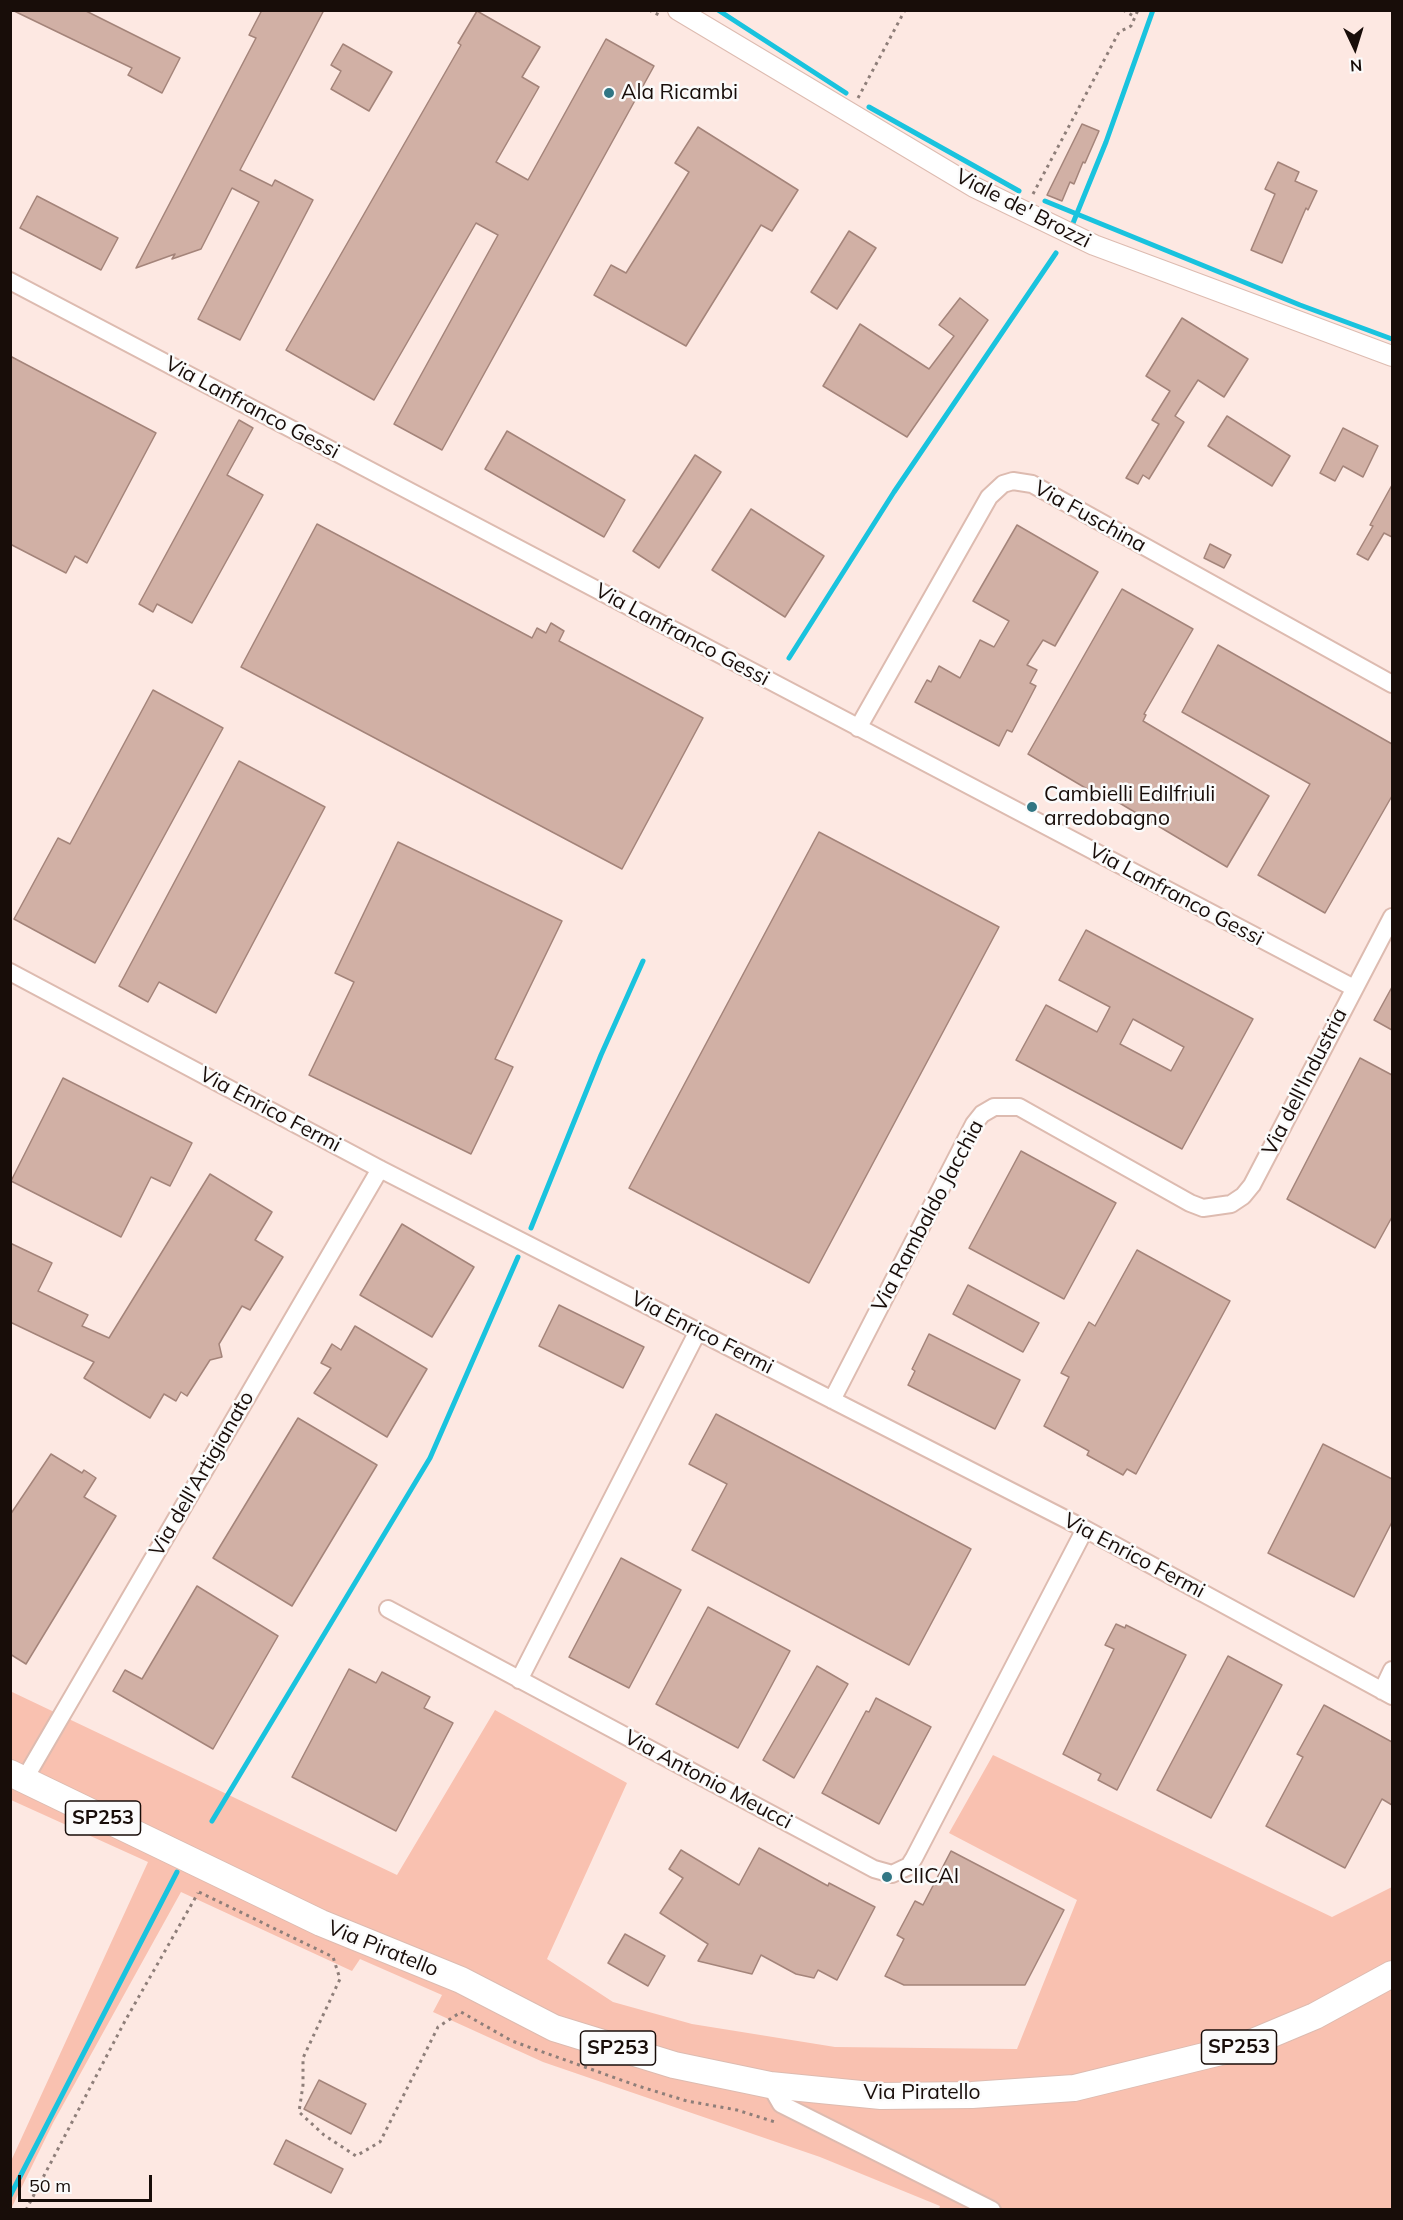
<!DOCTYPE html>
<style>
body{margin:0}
#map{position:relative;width:1403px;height:2220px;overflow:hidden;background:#fde8e2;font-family:Mulish,sans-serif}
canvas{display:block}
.frame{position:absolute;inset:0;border:12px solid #180d09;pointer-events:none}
.north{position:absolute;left:1325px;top:18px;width:60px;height:60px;-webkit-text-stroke:4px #fbfbfb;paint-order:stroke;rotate:176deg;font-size:16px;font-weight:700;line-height:24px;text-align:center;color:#180d09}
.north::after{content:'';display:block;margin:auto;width:21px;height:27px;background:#180d09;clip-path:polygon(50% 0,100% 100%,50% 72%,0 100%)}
.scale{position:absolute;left:18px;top:2175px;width:134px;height:27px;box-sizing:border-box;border:3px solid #180d09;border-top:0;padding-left:8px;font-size:18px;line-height:21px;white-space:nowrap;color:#180d09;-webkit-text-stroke:4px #fbfbfb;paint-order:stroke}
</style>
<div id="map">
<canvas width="1403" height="2220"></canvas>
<div class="frame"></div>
<div class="north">N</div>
<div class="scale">50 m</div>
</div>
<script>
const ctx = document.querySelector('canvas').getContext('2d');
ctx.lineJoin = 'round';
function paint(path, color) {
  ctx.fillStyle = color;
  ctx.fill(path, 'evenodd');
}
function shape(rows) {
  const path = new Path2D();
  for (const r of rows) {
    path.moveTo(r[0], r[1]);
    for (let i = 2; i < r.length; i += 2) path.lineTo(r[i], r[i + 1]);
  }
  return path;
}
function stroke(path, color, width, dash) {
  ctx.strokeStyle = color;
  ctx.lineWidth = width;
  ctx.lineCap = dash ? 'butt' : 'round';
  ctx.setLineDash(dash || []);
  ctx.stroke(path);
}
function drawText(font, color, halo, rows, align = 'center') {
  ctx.font = font + ' Mulish,sans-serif';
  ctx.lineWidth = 5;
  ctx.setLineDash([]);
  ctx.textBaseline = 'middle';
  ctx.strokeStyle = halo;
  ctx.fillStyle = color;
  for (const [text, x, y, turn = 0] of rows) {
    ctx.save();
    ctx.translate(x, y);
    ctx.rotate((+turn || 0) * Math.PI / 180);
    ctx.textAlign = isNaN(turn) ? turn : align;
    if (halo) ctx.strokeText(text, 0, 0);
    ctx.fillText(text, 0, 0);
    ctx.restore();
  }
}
paint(shape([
 [10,1691,397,1875,495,1710,627,1783,547,1959,613,2002,692,2024,835,2047,1017,2049,1077,1900,949,1833,993,1755,1332,1917,1392,1887,1392,2209,939,2209,940,2206,820,2157,543,2062,433,2012,442,1995,360,1959,352,1971,181,1892,53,2123,11,2209,11,2161,148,1862,11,1800]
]), '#f9c1b0');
stroke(shape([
 [718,10,846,93],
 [869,107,1019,191],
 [1045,201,1300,305,1392,339],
 [1071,228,1106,142,1153,10],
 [789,658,894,492,1056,253],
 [531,1228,601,1055,643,961],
 [212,1821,430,1458,518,1257],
 [10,2196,177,1872]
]), '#19c3de', 5);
const building = shape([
 [12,10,84,10,180,58,162,93,128,75,132,68,12,10],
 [262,10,324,10,240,170,272,186,275,180,313,200,240,340,198,319,259,202,232,188,201,249,172,259,175,254,136,268,256,38,249,35,262,10],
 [477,11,540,47,522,77,539,87,496,162,528,180,606,39,654,66,442,450,394,424,498,235,476,223,374,400,286,350,461,45,458,43,477,11],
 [343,44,392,72,369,111,331,89,341,71,331,65,343,44],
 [1082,124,1099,131,1085,163,1083,162,1074,184,1070,182,1062,201,1047,195,1082,124],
 [698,127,798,190,772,231,761,225,686,346,594,295,611,265,626,273,689,172,675,163,698,127],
 [1278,162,1299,172,1295,181,1317,191,1308,210,1306,208,1282,263,1251,250,1275,194,1265,189,1278,162],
 [37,196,118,238,101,270,20,228,37,196],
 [849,231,876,248,837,309,811,292,849,231],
 [960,298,988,320,907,437,823,386,860,324,929,369,954,336,939,325,960,298],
 [1182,318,1248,359,1224,397,1198,380,1175,416,1184,422,1149,479,1143,475,1138,484,1126,478,1159,424,1152,420,1170,391,1146,376,1182,318],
 [10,356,156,433,87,563,75,556,66,573,10,544,10,356],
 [1227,416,1290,456,1272,486,1208,446,1227,416],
 [239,420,253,428,227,475,263,495,192,623,157,604,153,612,139,604,239,420],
 [1343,428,1378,446,1363,477,1343,466,1335,481,1320,473,1343,428],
 [507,431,625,500,604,537,485,469,507,431],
 [695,455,721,472,659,568,633,551,695,455],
 [1392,485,1392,537,1384,533,1368,560,1357,554,1373,526,1370,525,1392,485],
 [751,509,824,556,785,617,712,570,751,509],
 [317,524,532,638,537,628,546,633,551,623,564,631,559,641,703,718,622,869,241,667,317,524],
 [1017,525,1098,572,1055,646,1043,640,1027,665,1037,670,1030,683,1036,686,1012,732,1007,730,999,746,915,702,927,680,931,682,939,666,960,678,980,640,994,647,1009,621,973,601,1017,525],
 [1210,544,1231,555,1224,568,1204,558,1210,544],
 [1122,589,1193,629,1144,714,1146,715,1143,721,1269,796,1227,867,1101,792,1099,796,1028,754,1122,589],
 [1218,645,1392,744,1392,796,1325,913,1258,875,1310,784,1182,712,1218,645],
 [153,690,223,728,95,963,14,919,58,838,70,844,153,690],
 [239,761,325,807,216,1013,159,982,148,1002,119,986,239,761],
 [819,832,999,927,809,1283,629,1188,819,832],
 [398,842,562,921,495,1059,513,1067,471,1154,309,1075,354,982,335,973,398,842],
 [1086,930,1253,1019,1182,1149,1016,1060,1046,1005,1097,1032,1110,1007,1059,980,1086,930],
 [1133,1019,1184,1047,1171,1071,1120,1044,1133,1019],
 [1392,987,1392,1030,1374,1020,1392,987],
 [1360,1058,1392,1075,1392,1217,1375,1248,1287,1199,1360,1058],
 [63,1078,192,1143,170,1186,151,1177,121,1237,11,1181,63,1078],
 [1021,1151,1116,1203,1064,1299,969,1248,1021,1151],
 [210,1174,272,1212,255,1240,283,1257,250,1310,242,1306,219,1344,222,1357,210,1360,187,1396,181,1392,176,1401,164,1394,150,1418,84,1378,94,1362,10,1322,10,1243,52,1263,38,1291,88,1315,82,1326,109,1338,210,1174],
 [402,1224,474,1267,432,1337,360,1295,402,1224],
 [1137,1250,1230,1301,1136,1474,1127,1469,1123,1475,1087,1455,1089,1451,1044,1426,1069,1377,1061,1373,1089,1322,1095,1326,1137,1250],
 [968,1285,1039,1323,1023,1352,953,1314,968,1285],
 [559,1305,644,1347,623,1388,539,1346,559,1305],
 [355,1326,427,1369,387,1437,314,1393,331,1368,321,1363,332,1344,341,1350,355,1326],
 [929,1334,1020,1380,995,1429,908,1385,915,1371,912,1369,929,1334],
 [716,1414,971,1549,909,1665,692,1550,727,1484,689,1464,716,1414],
 [298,1418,377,1465,292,1606,213,1558,298,1418],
 [1323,1444,1392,1479,1392,1522,1354,1597,1268,1553,1323,1444],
 [51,1454,82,1473,84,1470,96,1478,84,1497,116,1516,26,1664,10,1654,10,1515,51,1454],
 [621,1558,681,1590,629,1688,569,1657,621,1558],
 [197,1586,278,1636,213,1749,113,1691,125,1670,142,1679,197,1586],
 [708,1607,790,1651,738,1748,656,1704,708,1607],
 [1116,1624,1125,1628,1126,1625,1186,1655,1117,1790,1098,1780,1101,1774,1063,1754,1114,1649,1105,1645,1116,1624],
 [1228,1656,1282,1685,1211,1818,1157,1790,1228,1656],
 [817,1666,848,1684,794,1778,763,1760,817,1666],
 [349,1669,376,1683,382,1672,430,1697,424,1708,453,1723,396,1831,292,1777,349,1669],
 [876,1698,931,1727,879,1824,822,1793,866,1711,869,1712,876,1698],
 [1324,1705,1392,1742,1392,1805,1382,1799,1345,1868,1266,1826,1303,1757,1297,1754,1324,1705],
 [759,1848,828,1886,829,1883,875,1907,837,1980,818,1970,814,1978,796,1974,761,1955,752,1974,698,1961,708,1944,660,1913,683,1878,669,1869,681,1850,739,1885,759,1848],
 [951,1851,1064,1910,1025,1985,904,1985,885,1976,904,1939,897,1935,915,1901,923,1905,951,1851],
 [625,1934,665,1956,648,1986,608,1963,625,1934],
 [319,2080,366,2104,351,2134,304,2109,319,2080],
 [286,2140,343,2169,331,2193,274,2164,286,2140]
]);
paint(building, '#d1b0a5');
stroke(building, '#a4847a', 1.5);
const minor = shape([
 [10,281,1354,988],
 [858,728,989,497,1003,484,1013,481,1032,484,1392,684],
 [10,972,380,1169,1085,1529,1392,1696],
 [832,1400,974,1124,982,1114,994,1107,1019,1107,1190,1203,1203,1208,1231,1204,1243,1196,1252,1185,1392,917],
 [388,1609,874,1869,892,1874,909,1866,914,1858,1085,1529],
 [519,1680,698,1331],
 [1382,1691,1392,1670],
 [24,1780,380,1169],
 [770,2085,781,2104,992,2210]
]);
const tertiary = shape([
 [678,10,974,187,1094,245,1392,356]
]);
const primary = shape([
 [10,1773,321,1923,461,1980,554,2028,674,2065,770,2085,881,2096,972,2095,1074,2088,1241,2047,1315,2016,1392,1974]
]);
stroke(minor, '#ddbbb0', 20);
stroke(tertiary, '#ddbbb0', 22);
stroke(primary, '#ddbbb0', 28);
stroke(shape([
 [649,10,661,16],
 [1123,10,1135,17],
 [858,98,905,10],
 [1033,194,1119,32,1131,26,1138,10],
 [199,1892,333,1957,340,1979,303,2058,303,2085,299,2112,324,2135,356,2156,380,2142,438,2027,461,2012,512,2041,638,2086,687,2101,737,2110,775,2122],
 [26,2210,125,2021,198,1893]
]), '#8e7e79', 3, [3, 4.5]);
stroke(minor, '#fff', 16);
stroke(tertiary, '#fff', 20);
stroke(primary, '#fff', 26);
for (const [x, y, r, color] of [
 [609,93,6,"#317684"],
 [1032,807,6,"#317684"],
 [887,1877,6,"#317684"]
]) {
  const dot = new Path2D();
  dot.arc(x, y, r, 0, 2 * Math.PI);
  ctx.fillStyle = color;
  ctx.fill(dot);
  stroke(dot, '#fbfbfb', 2);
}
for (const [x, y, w] of [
 [103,1818,75],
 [1239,2047,75],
 [618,2048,75]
]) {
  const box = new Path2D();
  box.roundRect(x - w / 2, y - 17, w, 34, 4.5);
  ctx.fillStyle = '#fbfbfb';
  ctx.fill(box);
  stroke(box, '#180d09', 1.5);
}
drawText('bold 20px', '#180d09', null, [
 ["SP253",103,1818],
 ["SP253",1239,2047],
 ["SP253",618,2048]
]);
drawText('21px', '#180d09', '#fbfbfb', [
 ["Ala Ricambi",621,93],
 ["Cambielli Edilfriuli",1044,795],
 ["arredobagno",1044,819],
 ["CIICAI",899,1877]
], 'left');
drawText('21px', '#180d09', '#fbfbfb', [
 ["Viale de' Brozzi",1023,209,27],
 ["Via Lanfranco Gessi",252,408,28],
 ["Via Fuschina",1090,517,29],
 ["Via Lanfranco Gessi",682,635,28],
 ["Via Lanfranco Gessi",1176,895,28],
 ["Via dell'Industria",1305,1082,-63],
 ["Via Enrico Fermi",270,1110,28],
 ["Via Rambaldo Jacchia",928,1216,-62],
 ["Via Enrico Fermi",702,1333,27],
 ["Via dell'Artigianato",202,1474,-60],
 ["Via Enrico Fermi",1134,1556,28],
 ["Via Antonio Meucci",708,1780,28],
 ["Via Piratello",383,1949,22],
 ["Via Piratello",922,2093]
]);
</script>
